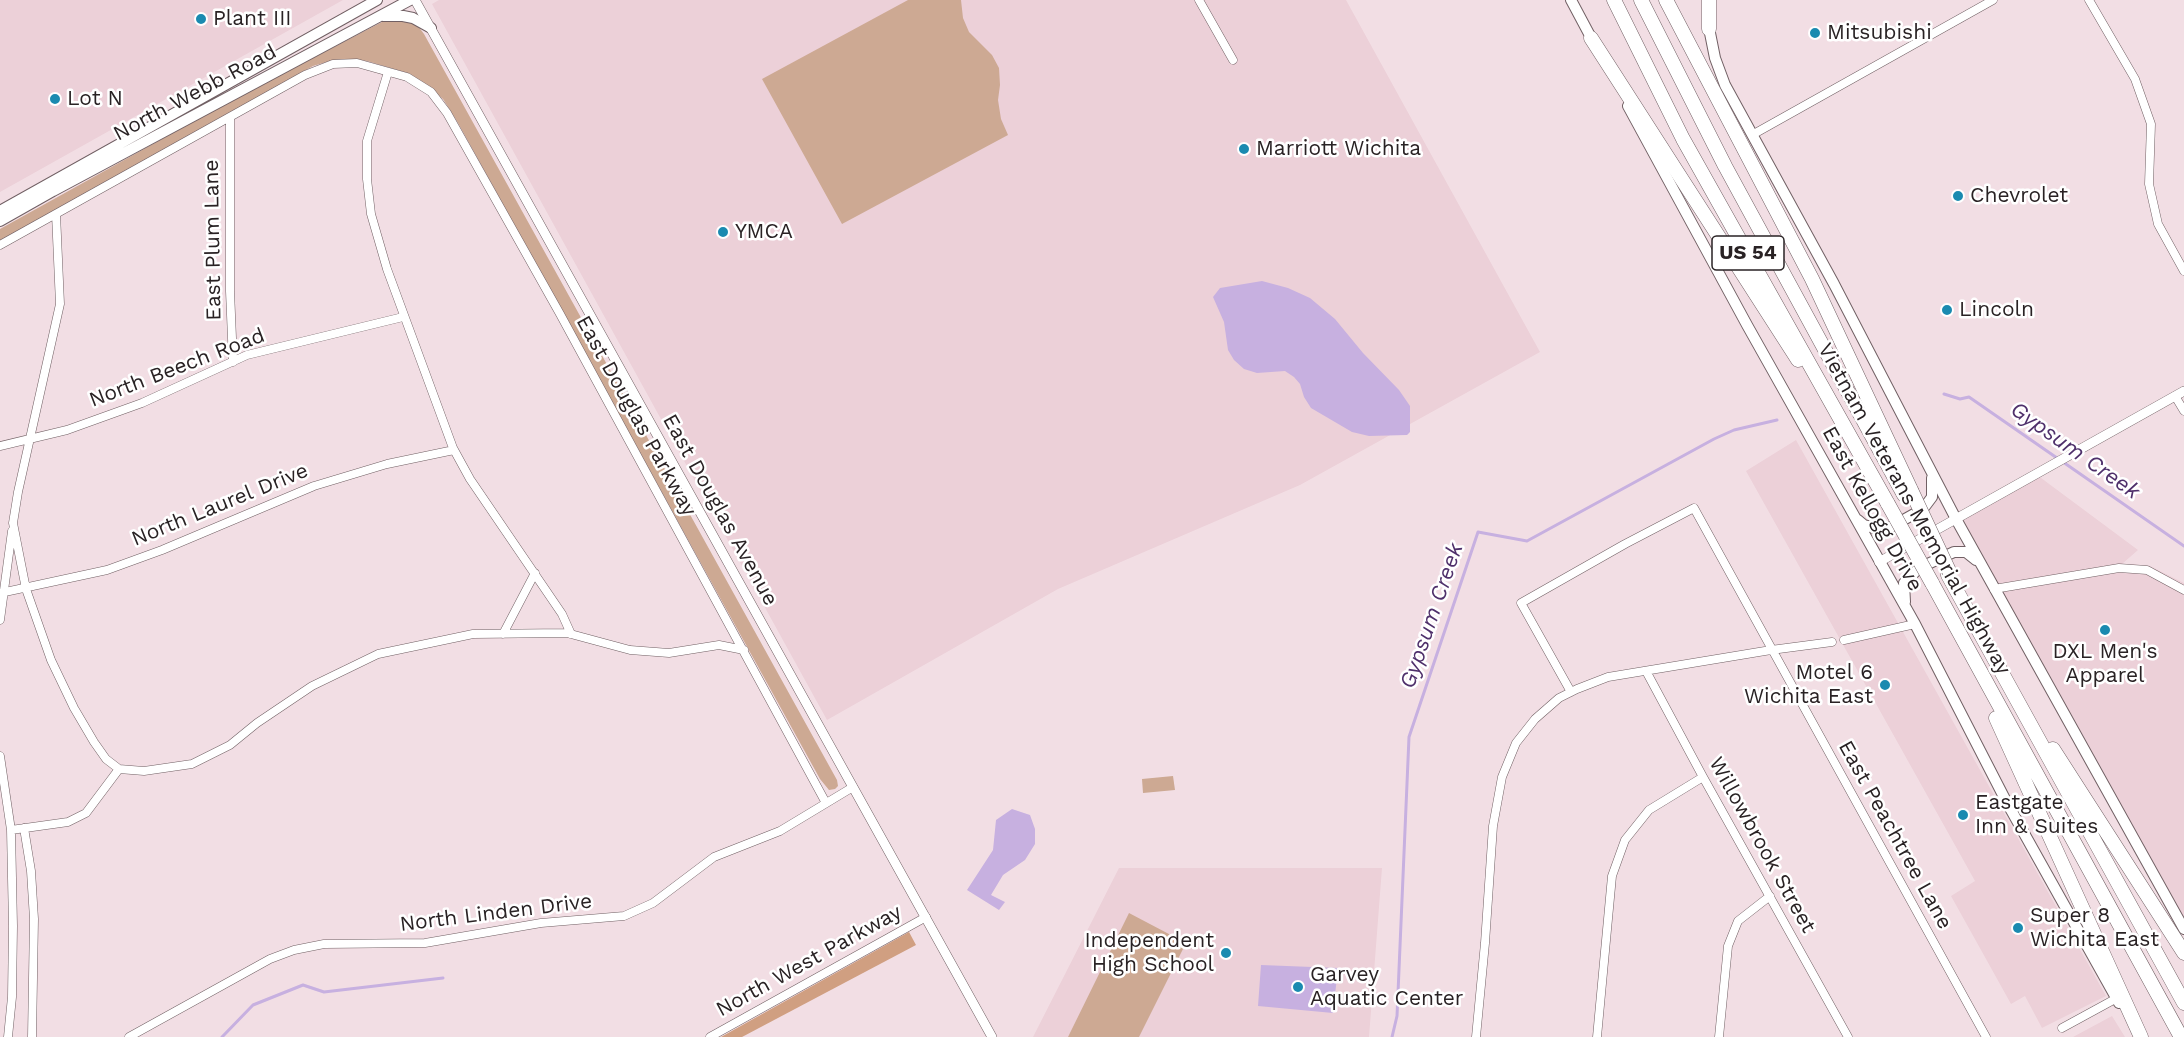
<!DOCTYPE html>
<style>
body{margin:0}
canvas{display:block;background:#f2dee4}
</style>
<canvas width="2184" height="1037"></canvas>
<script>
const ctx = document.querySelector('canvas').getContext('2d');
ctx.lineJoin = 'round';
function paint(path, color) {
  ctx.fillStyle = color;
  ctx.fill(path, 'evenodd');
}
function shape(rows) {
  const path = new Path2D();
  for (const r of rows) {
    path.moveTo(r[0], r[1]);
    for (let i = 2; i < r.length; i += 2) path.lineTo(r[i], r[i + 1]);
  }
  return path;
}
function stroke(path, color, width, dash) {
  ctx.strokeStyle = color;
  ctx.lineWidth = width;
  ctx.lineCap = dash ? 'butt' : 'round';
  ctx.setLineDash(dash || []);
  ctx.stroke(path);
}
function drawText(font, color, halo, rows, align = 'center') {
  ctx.font = font + ' "Work Sans",sans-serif';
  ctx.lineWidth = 5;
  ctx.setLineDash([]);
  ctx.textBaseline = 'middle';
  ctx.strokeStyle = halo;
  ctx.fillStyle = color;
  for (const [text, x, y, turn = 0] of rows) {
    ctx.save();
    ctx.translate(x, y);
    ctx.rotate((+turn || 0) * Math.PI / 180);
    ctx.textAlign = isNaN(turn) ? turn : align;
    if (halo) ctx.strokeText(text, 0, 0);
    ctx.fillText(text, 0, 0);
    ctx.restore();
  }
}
paint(shape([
 [0,0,343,0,0,192],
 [439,0,1346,0,1540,352,1300,485,1058,589,827,720,432,4],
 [1796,440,2106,996,2042,1028,2025,996,2011,1004,1951,896,1975,881,1746,471],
 [2033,472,2138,550,2122,564,2150,566,2184,583,2184,921,1959,515],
 [1119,868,1382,868,1369,1037,1033,1037],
 [2112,1016,2125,1037,2073,1037]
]), '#ecd0d8');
paint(shape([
 [908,0,961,0,963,18,969,32,992,55,999,68,1000,85,998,100,1001,119,1008,135,842,224,762,79],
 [394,18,402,18,418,26,424,34,837,780,838,786,835,789,829,790,820,779,458,123,443,99,425,84,407,73,367,61,349,59,330,61,313,66,0,243,0,229,234,99,382,22],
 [1173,776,1175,790,1143,793,1142,779],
 [1129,913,1186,943,1139,1037,1068,1037]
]), '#cda993');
paint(shape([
 [909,932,916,945,742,1037,721,1037]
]), '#d09f81');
paint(shape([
 [1262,281,1288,288,1310,298,1335,319,1363,353,1399,390,1410,406,1410,432,1407,435,1369,436,1352,432,1311,408,1304,397,1300,384,1294,377,1285,371,1257,373,1244,369,1234,360,1228,350,1224,322,1213,297,1220,288],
 [1012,809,1030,815,1035,829,1035,844,1025,860,1003,875,991,895,1005,902,999,910,967,890,993,850,996,820],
 [1261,965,1338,968,1333,1013,1258,1006]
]), '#c7b0e0');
stroke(shape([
 [1944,394,1960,399,1969,397,2057,458],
 [2063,462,2184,546],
 [222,1037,253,1005,303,985,324,992,443,978],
 [1392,1037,1397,1016,1409,737,1478,532,1527,541,1714,439,1734,430,1777,420]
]), '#c7b0e0', 3);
const minor = shape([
 [1199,0,1233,60],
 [2089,0,2135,79,2151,124,2149,184,2158,224,2184,271],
 [388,72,367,141,367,179,371,214,387,269,453,448,470,479,562,614,571,634],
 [230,117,230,291,233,362],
 [1752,135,1993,0],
 [56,214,60,304,18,492,13,523,26,589,51,660,74,708,94,742,106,759,119,769],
 [0,245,305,75,333,64,357,63,407,77,431,92,447,113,560,314,826,803],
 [2175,396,2184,411],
 [0,446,67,430,142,403,247,355,403,317],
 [1994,589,2119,568,2147,570,2184,590],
 [0,593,107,570,162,550,314,486,387,464,454,450],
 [0,620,12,531],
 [503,634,535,573],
 [1844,640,1915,624],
 [1646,671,1703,777,1848,1037],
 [1571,692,1521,603,1625,544,1694,508,1986,1037],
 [0,756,11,830,13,926,12,997,8,1037],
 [119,769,144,771,192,764,230,745,257,723,312,686,378,654,473,634,567,633,630,650,669,653,719,645,744,650],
 [24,828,31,871,34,919,32,1037],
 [11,830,68,822,86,813,119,769],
 [2062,1028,2117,998],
 [129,1037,270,959,294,950,324,944,425,943,541,923,624,916,653,903,714,857,780,831,853,787],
 [710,1037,926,917],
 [1476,1037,1485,943,1493,826,1502,777,1516,743,1535,719,1559,698,1577,689,1608,677,1771,650,1832,642],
 [1597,1037,1612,876,1625,840,1649,810,1703,777],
 [1719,1037,1728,946,1738,921,1770,896]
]);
const tertiary = shape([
 [415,0,992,1037],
 [1879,562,2184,391]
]);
const secondary = shape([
 [1571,0,1595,45],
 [383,16,403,16,413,18,431,28],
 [1708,23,1715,58,1725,85,1834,284,1956,519,2184,929],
 [1628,106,1747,325,1915,624,2006,801,2119,1003],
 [0,211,377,0],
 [0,221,53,191,410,0],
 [1858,520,1864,525,1881,530,1889,528,1923,509,1932,497,1932,478],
 [1905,602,1904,583,1919,568,1954,552,1966,552,1976,560]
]);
const motorway = shape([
 [1614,0,1683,139,1888,504],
 [1641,0,1725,166,1904,495],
 [1666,0,1812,279,1911,490],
 [1709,0,1709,29],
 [1591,38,1798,360],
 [1948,575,2184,1003],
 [1932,583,2181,1037],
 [1996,718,2141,1037],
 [2053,749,2184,953]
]);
stroke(minor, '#716064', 9);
stroke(tertiary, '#716064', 10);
stroke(secondary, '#716064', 12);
stroke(motorway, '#716064', 15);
stroke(minor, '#fff', 8);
stroke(tertiary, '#fff', 9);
stroke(secondary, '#fff', 10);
stroke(motorway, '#fff', 14);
const motorwayBridge = shape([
 [1911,490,1950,573],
 [1888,504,1932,583]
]);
stroke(motorwayBridge, '#716064', 15, []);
stroke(motorwayBridge, '#fff', 14);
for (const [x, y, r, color] of [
 [201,19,6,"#1a8ab0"],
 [1815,33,6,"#1a8ab0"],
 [55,99,6,"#1a8ab0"],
 [1244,149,6,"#1a8ab0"],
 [1958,196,6,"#1a8ab0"],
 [723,232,6,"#1a8ab0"],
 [1947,310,6,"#1a8ab0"],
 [2105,630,6,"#1a8ab0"],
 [1885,685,6,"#1a8ab0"],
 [1963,815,6,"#1a8ab0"],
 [2018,928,6,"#1a8ab0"],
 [1226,953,6,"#1a8ab0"],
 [1298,987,6,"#1a8ab0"]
]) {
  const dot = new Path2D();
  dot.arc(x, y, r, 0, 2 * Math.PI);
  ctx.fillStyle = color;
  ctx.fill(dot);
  stroke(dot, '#fff', 2);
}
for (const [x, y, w] of [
 [1748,253,72]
]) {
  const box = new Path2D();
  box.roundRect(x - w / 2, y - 17, w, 34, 4.5);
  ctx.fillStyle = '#fff';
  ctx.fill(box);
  stroke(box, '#292224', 1.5);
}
drawText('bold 20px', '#292224', null, [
 ["US 54",1748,253]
]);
drawText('21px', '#292224', '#fff', [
 ["Plant III",213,19],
 ["Mitsubishi",1827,33],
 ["Lot N",67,99],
 ["Marriott Wichita",1256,149],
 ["Chevrolet",1970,196],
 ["YMCA",735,232],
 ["Lincoln",1959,310],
 ["DXL Men's",2105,652,"center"],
 ["Apparel",2105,676,"center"],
 ["Motel 6",1873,673,"right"],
 ["Wichita East",1873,697,"right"],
 ["Eastgate",1975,803],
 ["Inn & Suites",1975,827],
 ["Super 8",2030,916],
 ["Wichita East",2030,940],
 ["Independent",1214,941,"right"],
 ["High School",1214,965,"right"],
 ["Garvey",1310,975],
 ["Aquatic Center",1310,999]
], 'left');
drawText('21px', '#292224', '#fff', [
 ["North Webb Road",195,93,-28],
 ["East Plum Lane",213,240,-91],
 ["North Beech Road",177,368,-21],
 ["East Douglas Parkway",636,416,61],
 ["North Laurel Drive",220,505,-22],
 ["East Kellogg Drive",1872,509,61],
 ["Vietnam Veterans Memorial Highway",1914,509,61],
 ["East Douglas Avenue",720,510,61],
 ["East Peachtree Lane",1895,835,61],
 ["Willowbrook Street",1762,845,61],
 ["North Linden Drive",496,913,-7],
 ["North West Parkway",809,961,-29]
]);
drawText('italic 22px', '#4f306b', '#fff', [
 ["Gypsum Creek",2075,451,35],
 ["Gypsum Creek",1432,616,-71]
]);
</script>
